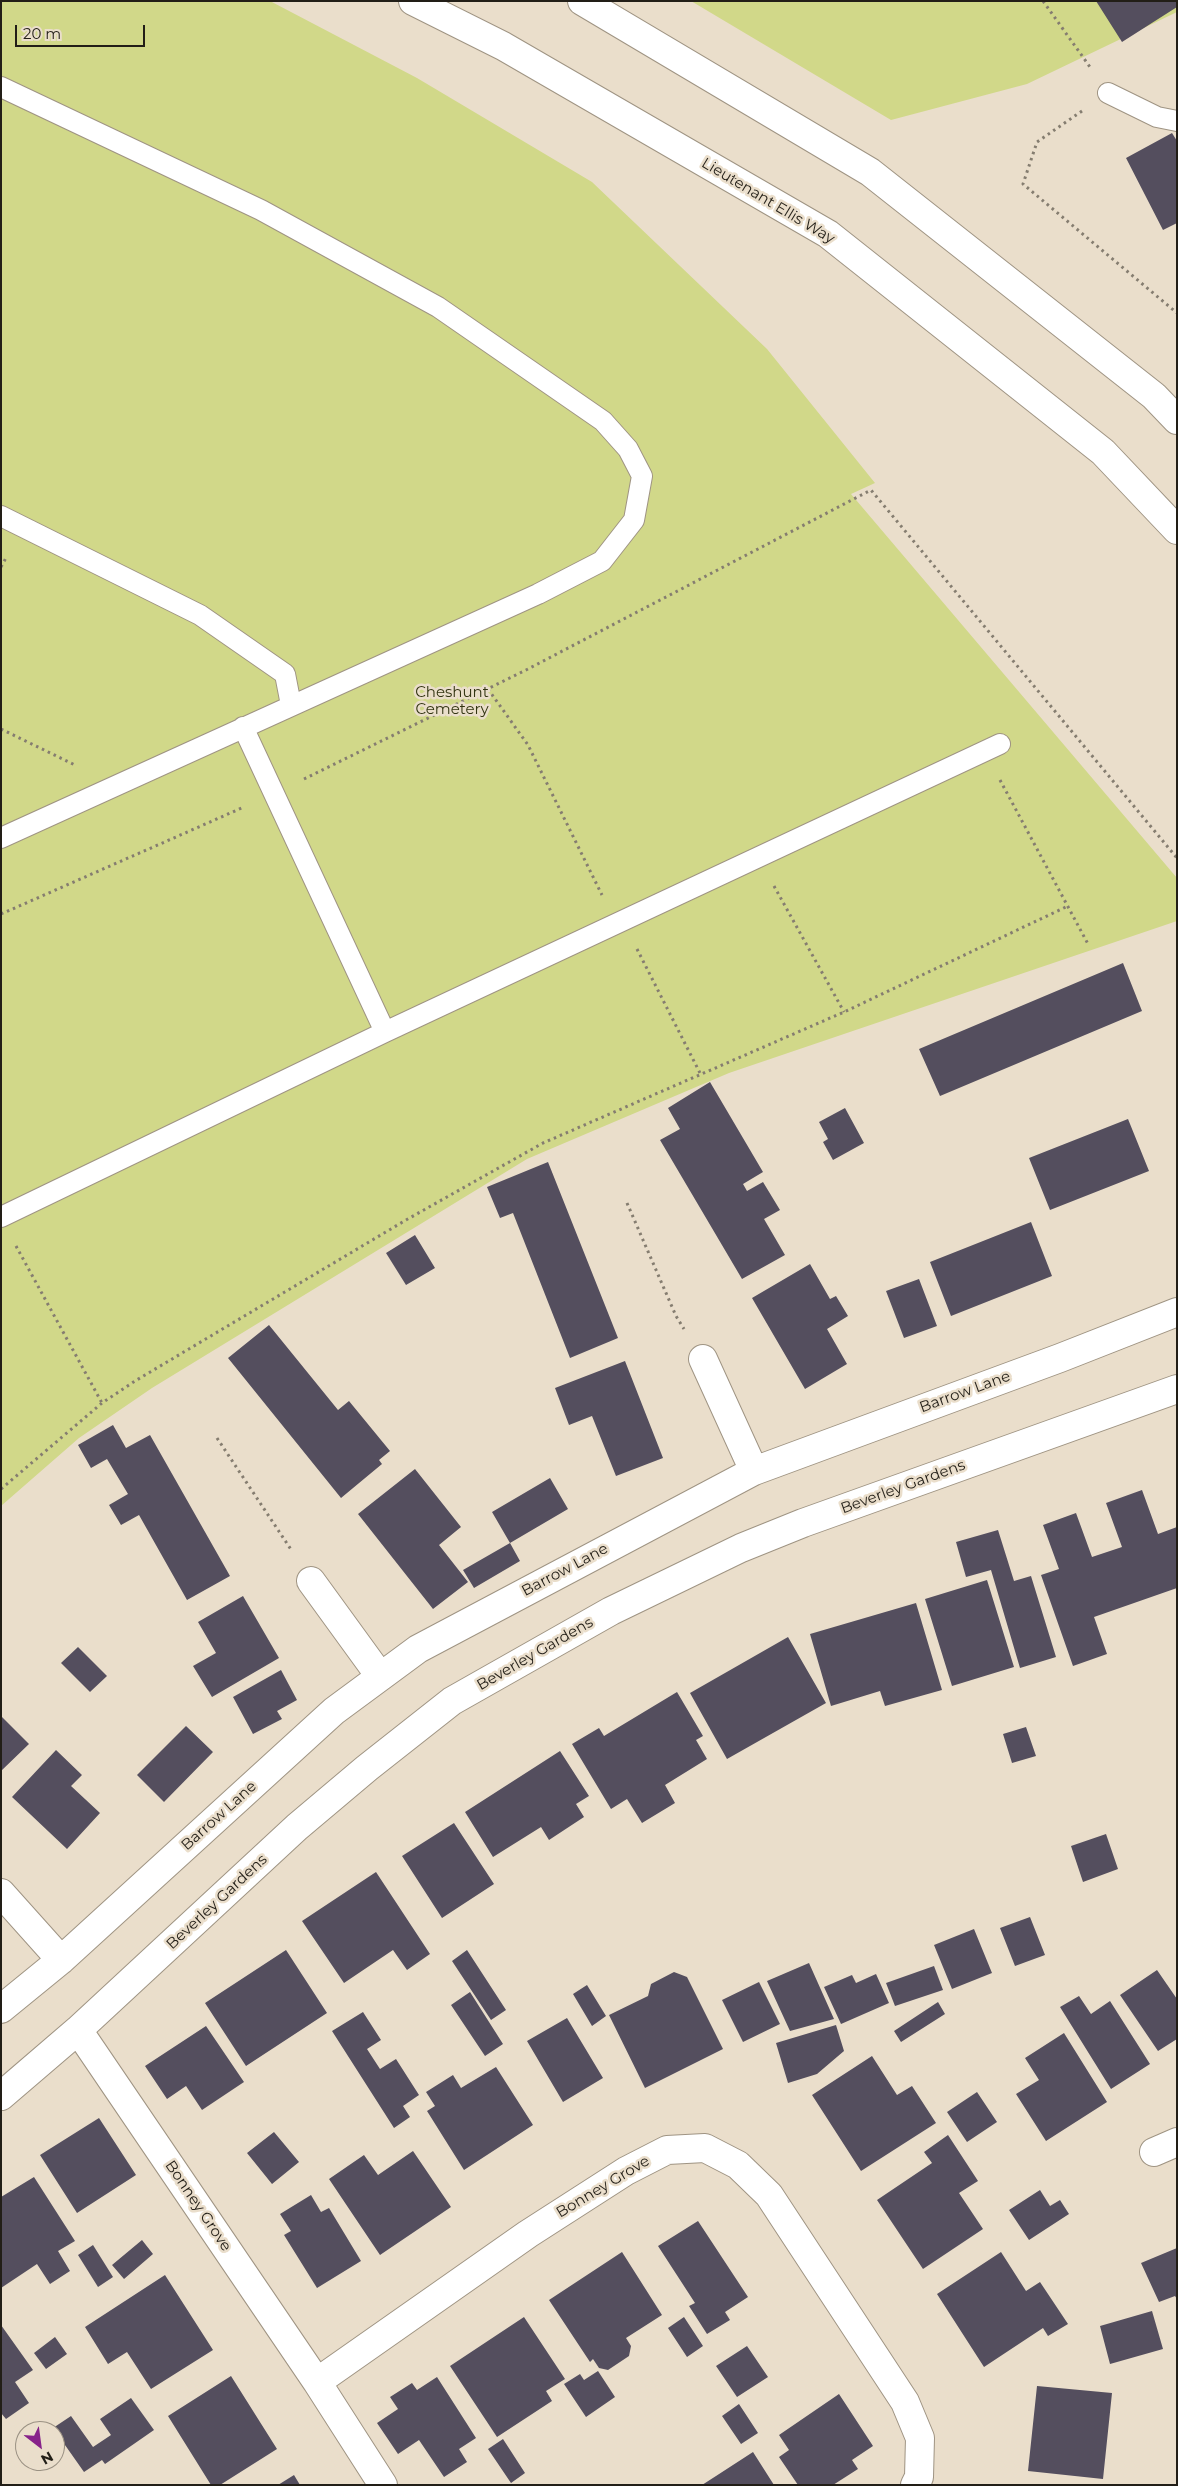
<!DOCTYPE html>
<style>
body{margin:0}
#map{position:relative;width:1178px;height:2486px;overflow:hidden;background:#eadecb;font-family:Montserrat,sans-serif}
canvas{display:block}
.frame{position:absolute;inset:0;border:2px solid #221e17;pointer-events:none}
.north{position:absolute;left:15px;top:2421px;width:50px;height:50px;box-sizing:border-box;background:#eadecb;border:1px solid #9a9183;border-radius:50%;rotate:150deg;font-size:14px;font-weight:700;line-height:20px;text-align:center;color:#221e17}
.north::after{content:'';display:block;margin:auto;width:18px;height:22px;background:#87228a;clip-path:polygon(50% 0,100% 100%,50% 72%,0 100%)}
.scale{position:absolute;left:15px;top:25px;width:130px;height:22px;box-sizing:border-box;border:2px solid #221e17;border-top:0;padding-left:6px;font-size:15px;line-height:18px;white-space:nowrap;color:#221e17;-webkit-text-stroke:4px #eadecb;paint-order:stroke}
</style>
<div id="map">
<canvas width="1178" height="2486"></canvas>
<div class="frame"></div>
<div class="north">N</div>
<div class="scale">20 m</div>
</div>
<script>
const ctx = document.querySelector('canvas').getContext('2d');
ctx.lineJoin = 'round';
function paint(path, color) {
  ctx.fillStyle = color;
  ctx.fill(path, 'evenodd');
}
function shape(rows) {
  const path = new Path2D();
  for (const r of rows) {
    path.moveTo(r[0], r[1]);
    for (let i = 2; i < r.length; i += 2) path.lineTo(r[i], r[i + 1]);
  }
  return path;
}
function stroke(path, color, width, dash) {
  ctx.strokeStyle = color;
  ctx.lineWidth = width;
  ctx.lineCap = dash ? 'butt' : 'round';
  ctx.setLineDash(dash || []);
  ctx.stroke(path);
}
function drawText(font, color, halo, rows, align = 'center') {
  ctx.font = font + ' Montserrat,sans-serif';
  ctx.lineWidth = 5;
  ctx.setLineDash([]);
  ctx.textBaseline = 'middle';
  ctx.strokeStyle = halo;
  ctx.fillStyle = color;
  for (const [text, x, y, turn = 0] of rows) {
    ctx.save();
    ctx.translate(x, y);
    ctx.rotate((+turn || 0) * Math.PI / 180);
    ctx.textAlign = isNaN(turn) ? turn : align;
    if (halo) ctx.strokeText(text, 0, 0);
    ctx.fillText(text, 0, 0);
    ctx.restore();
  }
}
paint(shape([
 [1,1,270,1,417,78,592,182,767,349,875,483,851,494,1177,878,1177,921,729,1073,527,1159,152,1388,79,1438,1,1506],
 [691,1,1177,1,1177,12,1027,84,891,120]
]), '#d1d889');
paint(shape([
 [1096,1,1177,1,1177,7,1122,42],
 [1172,133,1177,141,1177,223,1163,230,1126,158],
 [1123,963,1142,1011,940,1096,919,1049],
 [710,1082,763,1172,743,1184,747,1191,763,1182,780,1210,764,1219,785,1255,742,1279,660,1140,680,1129,668,1108],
 [845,1108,864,1143,833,1160,823,1142,828,1139,819,1122],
 [1128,1119,1149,1171,1050,1210,1029,1158],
 [548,1162,618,1338,570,1358,513,1213,500,1218,487,1187],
 [1031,1222,1052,1276,951,1316,930,1262],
 [415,1235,435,1268,406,1285,386,1253],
 [810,1264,830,1299,836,1296,848,1316,827,1329,847,1364,805,1389,752,1298],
 [919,1279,937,1326,904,1338,886,1291],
 [269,1325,338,1410,349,1401,390,1451,379,1460,382,1464,341,1498,228,1358],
 [625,1361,663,1458,616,1476,592,1416,569,1425,555,1388],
 [113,1425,126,1448,150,1435,230,1576,187,1600,139,1515,121,1525,109,1505,128,1494,107,1459,91,1468,78,1445],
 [415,1469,461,1527,439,1545,468,1582,433,1609,358,1514],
 [550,1478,568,1509,510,1543,492,1512],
 [1142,1490,1158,1534,1177,1527,1177,1588,1094,1617,1107,1654,1073,1666,1041,1575,1059,1569,1043,1525,1076,1513,1092,1557,1122,1547,1106,1503],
 [998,1530,1014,1581,1031,1576,1056,1657,1020,1668,991,1570,966,1577,956,1542],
 [510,1543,520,1561,474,1588,463,1570],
 [987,1580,1014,1667,952,1686,925,1599],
 [243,1596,279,1658,212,1697,193,1666,216,1653,198,1622],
 [916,1603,942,1690,885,1706,880,1691,831,1706,810,1634],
 [788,1637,826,1703,727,1759,690,1693],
 [78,1647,107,1676,90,1692,61,1663],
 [281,1670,297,1700,277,1711,282,1719,253,1734,233,1697],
 [677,1692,703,1736,696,1740,707,1759,665,1785,675,1803,642,1823,627,1799,611,1809,572,1744,599,1728,604,1736],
 [1,1716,29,1744,1,1771],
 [186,1726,213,1752,164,1802,137,1775],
 [1026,1727,1036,1756,1012,1763,1003,1734],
 [56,1750,82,1775,71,1786,100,1813,67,1849,12,1797],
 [560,1751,589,1796,576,1804,584,1817,549,1840,541,1827,493,1857,465,1812],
 [454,1823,494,1884,442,1918,402,1856],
 [1106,1834,1118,1869,1083,1882,1071,1846],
 [376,1872,430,1954,407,1970,393,1950,344,1983,302,1921],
 [1030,1917,1045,1955,1015,1966,1000,1928],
 [974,1929,992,1973,952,1989,934,1945],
 [286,1950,327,2013,246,2066,205,2003],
 [467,1950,506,2010,491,2020,452,1961],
 [809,1963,834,2019,790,2031,767,1981],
 [934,1966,943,1990,895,2006,886,1983],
 [1157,1970,1177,1999,1177,2039,1158,2051,1120,1995],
 [674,1972,687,1977,723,2049,645,2088,609,2015,648,1996,651,1984],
 [876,1974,889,2003,841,2024,824,1987,852,1975,856,1983],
 [759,1982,780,2024,743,2042,722,2000],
 [587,1985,606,2016,592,2026,573,1994],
 [470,1992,503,2044,485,2056,451,2005],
 [1079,1996,1091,2014,1110,2001,1150,2064,1111,2089,1060,2007],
 [938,2002,945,2014,901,2042,894,2031],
 [363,2012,381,2040,367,2049,380,2069,396,2059,419,2095,403,2106,410,2117,394,2128,332,2031],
 [567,2018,603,2078,563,2102,527,2041],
 [836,2025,844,2051,817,2074,788,2083,776,2043],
 [206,2026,244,2082,202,2110,186,2086,167,2099,145,2066],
 [1064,2033,1107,2102,1046,2141,1016,2094,1039,2080,1025,2058],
 [872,2056,897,2095,912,2086,936,2123,861,2171,812,2095],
 [496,2067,533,2125,464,2170,427,2111,435,2106,426,2092,453,2075,461,2088],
 [977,2092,997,2122,967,2142,947,2112],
 [99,2118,136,2175,77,2213,40,2155],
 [274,2132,299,2162,272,2184,247,2153],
 [948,2135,978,2181,959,2193,983,2229,923,2269,877,2200,932,2163,924,2152],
 [413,2151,451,2207,380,2255,329,2179,364,2155,378,2175],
 [34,2177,75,2241,58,2251,70,2271,50,2284,37,2264,1,2288,1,2197],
 [1040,2190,1050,2206,1060,2200,1069,2214,1029,2240,1009,2210],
 [311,2195,321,2212,329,2208,361,2261,317,2288,284,2235,291,2231,280,2214],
 [698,2221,748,2297,725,2312,730,2320,707,2334,689,2306,695,2303,658,2246],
 [142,2240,153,2254,124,2279,112,2265],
 [93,2245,113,2277,98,2287,78,2255],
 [1177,2248,1177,2299,1175,2296,1159,2302,1141,2263],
 [622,2252,662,2315,626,2338,631,2346,629,2356,608,2370,599,2368,593,2359,590,2362,549,2300],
 [1001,2252,1026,2291,1040,2282,1068,2324,1048,2336,1043,2328,984,2367,937,2294],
 [165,2275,213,2350,151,2389,127,2352,108,2364,85,2327],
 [1152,2311,1163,2349,1110,2364,1100,2326],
 [524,2317,565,2379,546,2391,552,2401,497,2437,450,2366],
 [684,2317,703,2346,687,2357,668,2328],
 [1,2325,33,2370,15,2382,29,2403,6,2419,1,2413],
 [55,2337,67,2354,46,2369,34,2353],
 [747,2346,768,2377,737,2397,716,2366],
 [598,2371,615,2397,586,2417,564,2384,580,2374,584,2380],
 [231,2376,277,2449,220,2485,211,2485,168,2416],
 [437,2377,476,2438,459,2449,467,2462,444,2477,419,2440,398,2454,377,2423,398,2409,390,2397,412,2383,417,2390],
 [1037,2386,1112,2393,1103,2479,1028,2471],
 [839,2394,873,2446,852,2460,858,2469,833,2485,798,2485,779,2457,789,2450,779,2435],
 [131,2398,154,2430,105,2464,102,2460,84,2472,53,2428,71,2416,93,2447,111,2435,100,2419],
 [739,2404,758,2433,741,2444,722,2416],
 [503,2439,525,2473,511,2483,488,2449],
 [753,2452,774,2485,702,2485,716,2476],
 [294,2475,300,2485,278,2485]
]), '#544e5e');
const lane = shape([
 [1,87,261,210,438,307,603,421,628,449,642,476,634,520,602,561,538,594,1,838],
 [1108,93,1157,117,1177,121],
 [1,516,200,615,285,674,291,705],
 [243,727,385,1032],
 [1,1217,385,1032,1000,744]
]);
const street = shape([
 [703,1359,754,1471],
 [311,1581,380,1676],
 [1,1893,61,1960],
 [1,2009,61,1960,334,1711,418,1649,754,1471,1060,1358,1177,1312],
 [78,2030,317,2382,383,2485],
 [1,2096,78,2030,297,1827,367,1768,452,1701,611,1611,741,1548,803,1523,1177,1389],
 [1154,2152,1177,2142],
 [317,2382,528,2234,626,2171,667,2150,705,2148,738,2165,769,2195,905,2402,920,2438,919,2477,915,2485]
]);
const secondary = shape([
 [413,1,503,46,828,234,1103,452,1177,530],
 [582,1,870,172,1154,396,1177,420]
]);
stroke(lane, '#9f9483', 22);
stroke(street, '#9f9483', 30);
stroke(secondary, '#9f9483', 30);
stroke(shape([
 [1043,1,1090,67],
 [1082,111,1037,142,1023,184,1177,313],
 [1,567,7,556],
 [488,689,528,745,602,895],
 [1,729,77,766],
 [304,779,526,670,871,490,1177,858],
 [1000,780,1088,944],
 [774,886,844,1012],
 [1,914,244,807],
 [637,949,701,1075],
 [627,1203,676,1316,684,1329],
 [16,1246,102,1403],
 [217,1438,292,1551],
 [1,1489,102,1403,135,1381,406,1220,543,1143,844,1012,1068,906]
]), '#857d70', 3, [2.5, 4]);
stroke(lane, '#fff', 20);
stroke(street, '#fff', 28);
stroke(secondary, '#fff', 28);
drawText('15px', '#221e17', '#eadecb', [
 ["Lieutenant Ellis Way",768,201,31],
 ["Barrow Lane",965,1392,-20],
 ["Beverley Gardens",903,1487,-20],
 ["Barrow Lane",565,1570,-28],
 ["Beverley Gardens",535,1654,-30],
 ["Barrow Lane",219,1816,-42],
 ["Beverley Gardens",217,1902,-43],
 ["Bonney Grove",603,2187,-31],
 ["Bonney Grove",198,2206,56]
]);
drawText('15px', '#323411', '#eadecb', [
 ["Cheshunt",452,693],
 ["Cemetery",452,710]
]);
</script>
